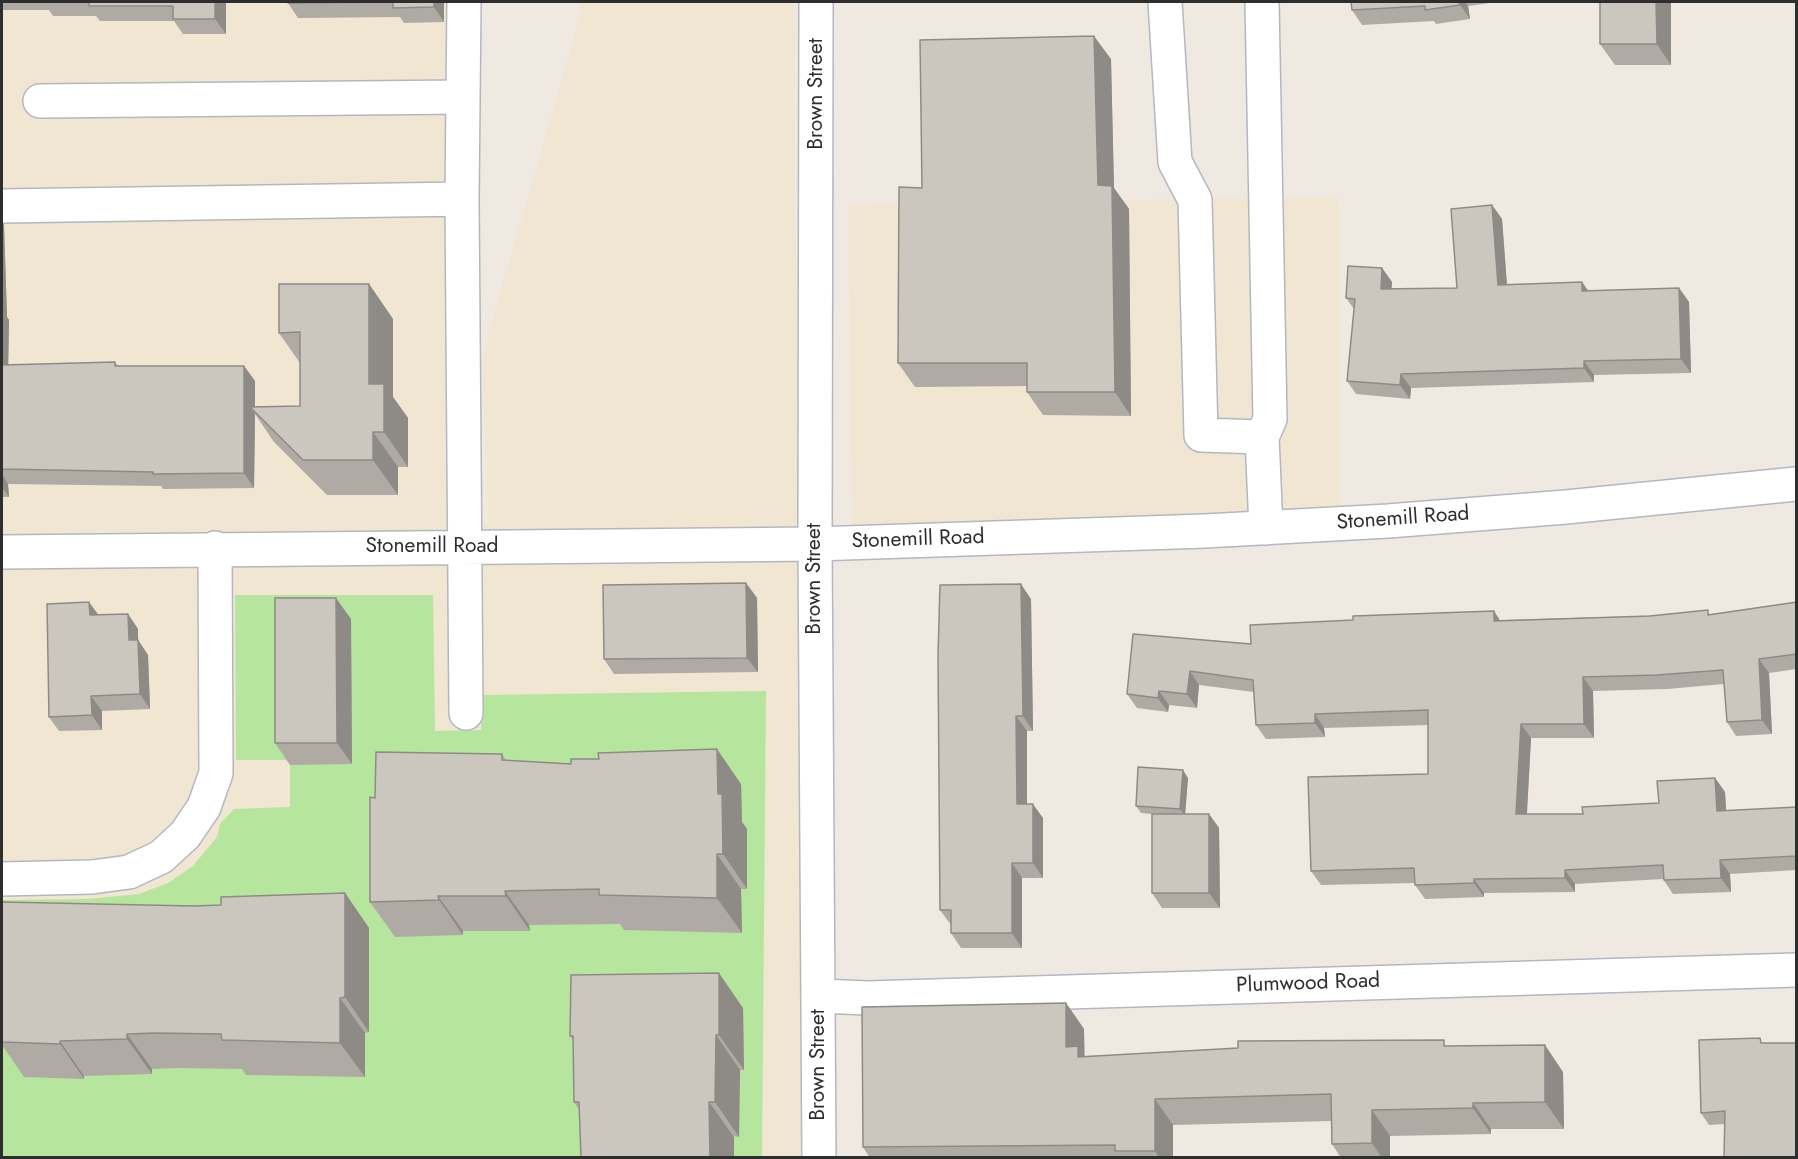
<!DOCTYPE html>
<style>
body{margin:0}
#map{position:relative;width:1798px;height:1159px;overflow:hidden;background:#efe9e1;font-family:Jost,sans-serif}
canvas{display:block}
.frame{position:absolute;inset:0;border:3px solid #2e2e2e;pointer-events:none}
</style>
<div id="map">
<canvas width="1798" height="1159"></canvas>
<div class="frame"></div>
</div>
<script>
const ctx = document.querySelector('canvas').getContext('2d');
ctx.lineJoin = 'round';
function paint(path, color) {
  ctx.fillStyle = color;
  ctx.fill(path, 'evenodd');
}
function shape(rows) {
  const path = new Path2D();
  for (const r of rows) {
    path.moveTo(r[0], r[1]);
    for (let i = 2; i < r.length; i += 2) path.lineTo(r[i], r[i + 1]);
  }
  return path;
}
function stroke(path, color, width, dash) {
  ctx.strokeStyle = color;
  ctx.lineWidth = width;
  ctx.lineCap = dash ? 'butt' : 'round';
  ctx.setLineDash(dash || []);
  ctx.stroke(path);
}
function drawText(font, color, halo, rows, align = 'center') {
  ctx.font = font + ' Jost,sans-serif';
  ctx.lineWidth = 5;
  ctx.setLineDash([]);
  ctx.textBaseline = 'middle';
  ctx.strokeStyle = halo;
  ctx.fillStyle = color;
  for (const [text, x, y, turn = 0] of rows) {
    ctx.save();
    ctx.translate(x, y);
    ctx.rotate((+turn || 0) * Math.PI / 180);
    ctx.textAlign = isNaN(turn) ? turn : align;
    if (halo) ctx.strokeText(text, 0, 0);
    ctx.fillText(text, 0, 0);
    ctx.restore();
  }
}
paint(shape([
 [2,2,464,2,466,546,488,522,482,356,580,16,580,2,795,2,795,221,818,1157,2,1158],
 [1339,197,1340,512,852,526,848,204]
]), '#f0e6d1');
paint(shape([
 [235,595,433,595,435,731,481,730,482,695,766,691,762,1157,2,1157,2,900,88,899,139,894,168,883,193,866,217,837,220,824,234,809,290,807,290,760,236,760]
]), '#b6e59e');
const minor = shape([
 [464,2,462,199,466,713],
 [816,2,815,544,819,1158],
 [1165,2,1175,162,1195,200,1201,435,1262,437],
 [1262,2,1270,419,1262,437,1266,528],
 [40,101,463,97],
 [2,206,462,199],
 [2,552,815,544,1205,531,1388,521,1566,507,1796,484],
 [2,879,92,877,129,872,161,857,185,835,204,807,216,773,215,548],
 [819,996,868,998,1796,970]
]);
stroke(minor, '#b4b7c1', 36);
stroke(minor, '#fff', 33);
paint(shape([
 [2,2,226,2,226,34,183,34,174,21,100,21,96,16,53,16,49,10,2,10],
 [288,2,444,2,444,22,404,23,400,17,298,18,288,3],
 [1351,2,1497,2,1468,6,1470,19,1436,24,1434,21,1362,25,1352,10],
 [1671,2,1671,65,1615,65,1600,44],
 [1111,59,1114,188,1129,209,1131,416,1043,415,1027,392,1027,386,915,387,898,363,922,188],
 [1492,205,1502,219,1507,285,1582,282,1588,291,1679,288,1689,302,1691,373,1594,375,1594,382,1411,388,1410,399,1356,394,1347,381,1354,309,1346,298,1382,268,1392,282,1391,288,1457,288],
 [2,221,4,225,7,317,9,320,8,365,115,362,118,366,244,366,255,381,255,407,300,406,300,363,279,333,369,284,393,319,393,397,408,418,408,467,398,467,398,495,327,495,274,442,255,414,254,488,163,489,161,486,8,484,9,497,2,497],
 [746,583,757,598,758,672,614,674,604,659],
 [1031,599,1033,731,1027,731,1027,804,1043,818,1043,878,1022,878,1022,948,961,948,951,933,951,925,940,910],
 [1797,602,1797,669,1769,673,1772,734,1736,736,1727,722,1724,684,1667,689,1593,691,1594,738,1531,738,1527,814,1583,814,1659,803,1715,778,1725,792,1726,811,1797,807,1797,870,1730,874,1731,892,1673,894,1663,879,1575,884,1575,892,1484,893,1484,897,1425,899,1415,885,1415,883,1321,885,1311,871,1428,774,1428,725,1324,728,1325,737,1266,739,1256,725,1254,692,1199,685,1197,708,1169,705,1168,712,1137,708,1127,694,1251,644,1500,620,1711,614],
 [128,614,138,629,138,640,148,655,150,709,102,711,102,730,59,731,49,717,98,615],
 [351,619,352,764,290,765,275,743],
 [502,754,506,760,741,784,742,822,747,829,747,889,741,889,742,933,624,930,620,924,529,925,530,931,463,931,463,935,395,937,370,902,375,798],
 [1188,778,1185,814,1209,814,1219,828,1220,908,1162,908,1152,893,1152,814,1141,813,1136,806],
 [345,893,369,928,369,1032,365,1033,365,1077,246,1075,242,1069,179,1068,152,1069,152,1074,84,1076,84,1079,24,1077,2,1045,2,1042,194,906,221,905],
 [1066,1003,1084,1029,1085,1056,1448,1046,1563,1072,1564,1129,1491,1129,1491,1134,1390,1136,1390,1158,1341,1158,1332,1144,1331,1121,1173,1125,1173,1158,870,1158,863,1147],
 [743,1008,744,1070,740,1070,739,1137,579,1110,574,1102,573,1040,570,1036],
 [1760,1038,1725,1124,1709,1125,1701,1113]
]), '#afaba4');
paint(shape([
 [215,2,226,2,226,34,215,19],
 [434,2,444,2,444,22,434,7],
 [1459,2,1465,2,1468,6,1470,19,1460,5],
 [1656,2,1671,2,1671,65,1657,44],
 [1094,36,1111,59,1114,188,1129,209,1131,416,1115,392,1098,185],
 [1492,205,1502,219,1508,299,1498,285],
 [2,221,4,225,7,317,9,320,8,380,2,371],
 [1382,268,1392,282,1391,302,1381,289],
 [1582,282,1592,296,1582,291],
 [369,284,393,319,393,397,408,418,408,467,384,432,369,384],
 [1679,288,1689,302,1691,373,1681,359],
 [1584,361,1594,375,1594,382,1584,368],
 [244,366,255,381,255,412,250,407,255,414,254,488,244,473],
 [1401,374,1411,388,1410,399,1400,385],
 [373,432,398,467,398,495,373,460],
 [2,474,8,484,9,497,2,487],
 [746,583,757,598,758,672,747,658],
 [1021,584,1031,599,1033,731,1023,716],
 [336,598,351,619,352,764,337,743],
 [89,602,100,617,90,615],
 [1494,611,1503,625,1494,621],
 [128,614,138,629,138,640,148,655,150,709,140,694,129,640],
 [1759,659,1769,673,1772,734,1762,720],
 [1190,671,1199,685,1197,708,1187,694],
 [1583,677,1593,691,1594,738,1584,724],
 [1159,691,1169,705,1168,712,1158,698],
 [91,696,102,711,102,730,92,715],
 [1315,714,1324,728,1325,737,1315,723],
 [1016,716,1027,731,1027,818,1017,804],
 [1521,724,1531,738,1526,828,1516,814],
 [717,749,741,784,742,822,747,829,747,889,723,854,718,794],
 [1183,770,1188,778,1185,816,1180,809],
 [1715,778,1725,792,1727,825,1717,811],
 [1033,804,1043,818,1043,878,1033,863],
 [1209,814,1219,828,1220,908,1209,893],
 [717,854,741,889,742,933,717,898],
 [1720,860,1730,874,1731,892,1721,878],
 [1012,863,1022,878,1022,948,1012,933],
 [1565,870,1575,884,1575,892,1565,878],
 [1474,879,1484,893,1484,897,1474,883],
 [505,891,529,925,530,931,506,896],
 [345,893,369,928,369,1032,345,997],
 [438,896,463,931,463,935,439,900],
 [719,973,743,1008,744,1070,719,1035],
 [340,998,365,1033,365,1077,340,1043],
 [1066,1003,1084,1029,1084,1055,1096,1073,1066,1047],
 [127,1034,152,1069,152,1074,127,1039],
 [716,1035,740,1070,739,1137,715,1102],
 [60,1041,84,1076,84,1079,60,1044],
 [1545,1045,1563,1072,1564,1129,1545,1102],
 [1155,1099,1173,1125,1173,1158,1159,1158,1155,1151],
 [709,1102,734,1137,734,1158,710,1158],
 [1473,1103,1491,1129,1491,1134,1473,1108],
 [1372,1110,1390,1136,1390,1158,1382,1158,1372,1143]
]), '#8e8b86');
const building = shape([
 [43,2,215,2,215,19,173,19,173,6,89,6,89,2,43,2],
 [288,2,434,2,434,7,393,8,393,2,288,3,288,2],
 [1351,2,1459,2,1460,5,1425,10,1425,6,1352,10,1351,2],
 [1600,2,1656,2,1657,44,1600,44,1600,2],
 [1094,36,1098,185,1112,186,1115,392,1027,392,1027,363,898,363,899,187,922,188,920,40,1094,36],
 [1492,205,1498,285,1582,282,1582,291,1679,288,1681,359,1584,361,1584,368,1401,374,1400,385,1347,381,1355,299,1346,298,1348,266,1382,268,1381,289,1457,288,1451,209,1492,205],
 [279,284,369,284,369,384,384,384,384,432,373,432,373,460,303,460,250,407,300,406,300,332,279,333,279,284],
 [115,362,115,366,244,366,244,473,153,474,153,472,2,469,2,365,115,362],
 [746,583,747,658,604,659,603,585,746,583],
 [1021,584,1023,716,1016,716,1017,804,1033,804,1033,863,1012,863,1012,933,951,933,951,910,940,910,938,656,940,585,1021,584],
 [275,598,336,598,337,743,275,743,275,598],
 [89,602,90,615,128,614,129,640,138,640,140,694,91,696,92,715,49,717,47,604,89,602],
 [1797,602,1797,654,1759,659,1762,720,1727,722,1723,670,1657,675,1583,677,1584,724,1521,724,1516,814,1583,814,1582,807,1659,803,1657,781,1715,778,1717,811,1797,807,1797,856,1720,860,1721,878,1664,880,1663,865,1565,870,1565,878,1474,879,1474,883,1415,885,1414,868,1311,871,1308,777,1428,774,1428,710,1315,714,1315,723,1256,725,1253,680,1190,671,1187,694,1159,691,1158,698,1127,694,1133,634,1251,644,1250,625,1353,620,1353,616,1494,611,1494,621,1650,616,1708,610,1708,615,1797,602],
 [717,749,718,794,722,794,723,854,717,854,717,898,599,895,599,889,505,891,506,896,438,896,439,900,370,902,370,797,375,798,376,752,502,754,502,760,571,764,571,759,599,759,598,753,717,749],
 [1138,767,1183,770,1180,809,1136,806,1138,767],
 [1152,814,1209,814,1209,893,1152,893,1152,814],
 [345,893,345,997,340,998,340,1043,222,1040,221,1034,155,1033,127,1034,127,1039,60,1041,60,1044,2,1042,2,902,194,906,221,905,221,897,345,893],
 [719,973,719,1035,716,1035,715,1102,709,1102,710,1158,581,1158,579,1102,574,1102,573,1036,570,1036,571,975,719,973],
 [1066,1003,1066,1047,1078,1046,1078,1057,1238,1048,1238,1041,1444,1040,1444,1046,1545,1045,1545,1102,1473,1103,1473,1108,1372,1110,1372,1143,1332,1144,1331,1094,1155,1099,1155,1151,1115,1151,1115,1145,863,1147,862,1007,1066,1003],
 [1760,1038,1761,1043,1797,1043,1797,1158,1724,1158,1725,1111,1701,1113,1699,1040,1760,1038]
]);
paint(building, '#cbc7bf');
stroke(building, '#8e8b86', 1.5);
drawText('21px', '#2e2e2e', '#fff', [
 ["Brown Street",817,94,-90],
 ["Stonemill Road",1403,519,-4],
 ["Stonemill Road",918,540,-2],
 ["Stonemill Road",432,547],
 ["Brown Street",815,579,-90],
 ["Plumwood Road",1308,984,-2],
 ["Brown Street",819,1065,-90]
]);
</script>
